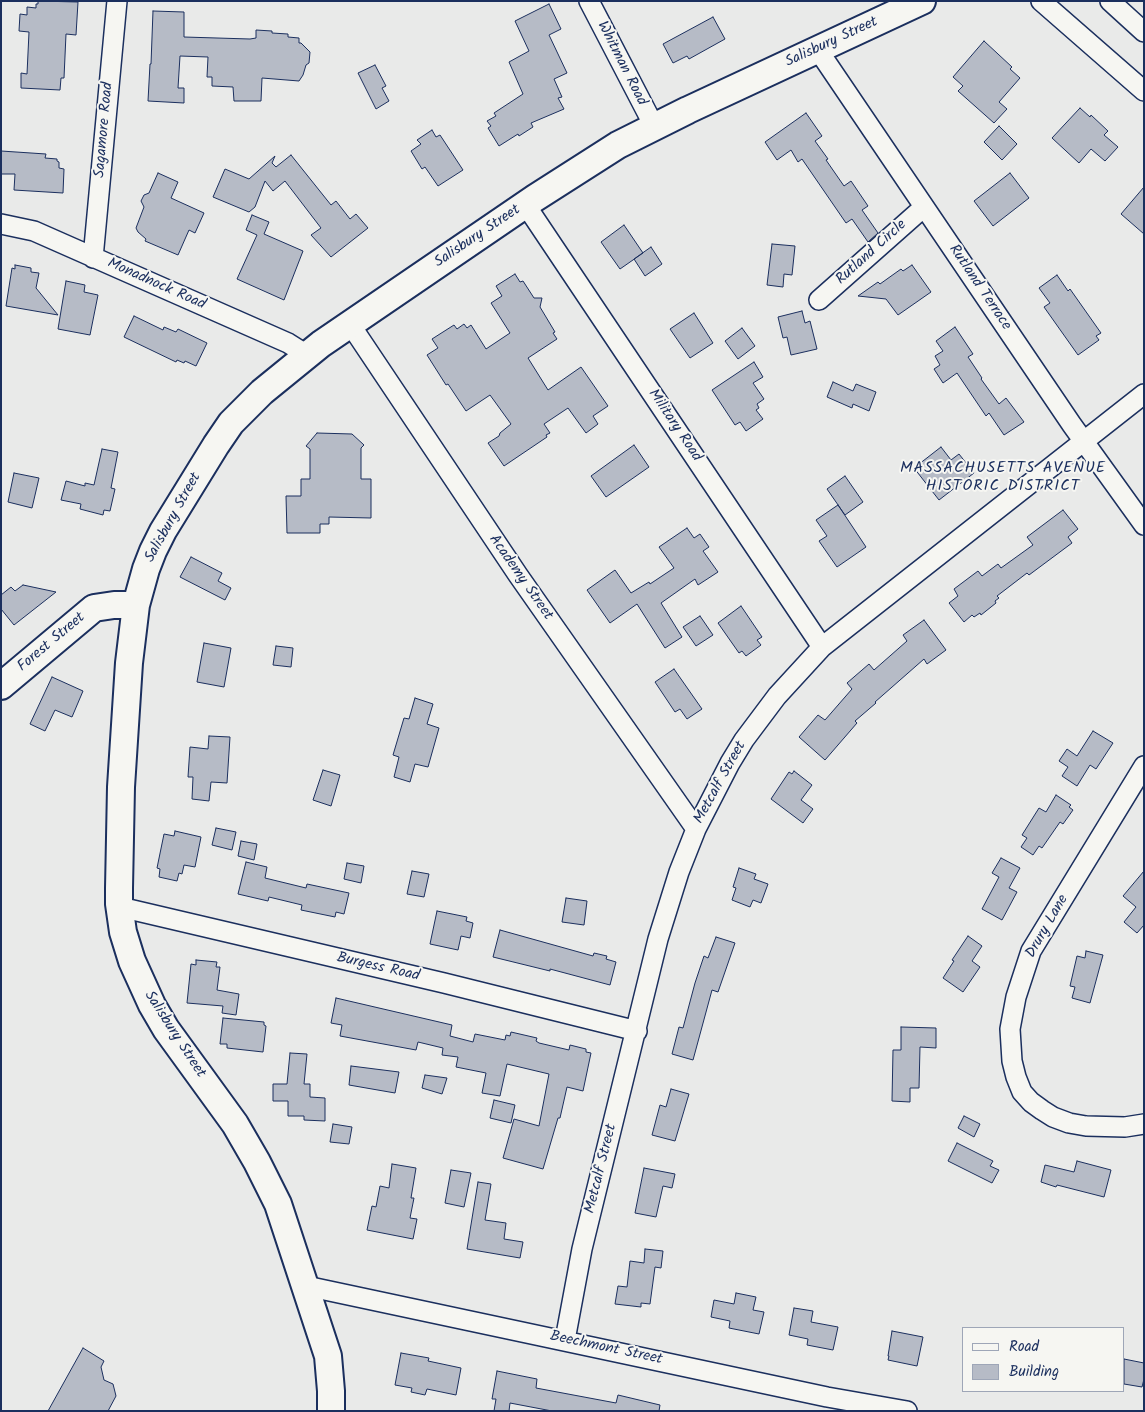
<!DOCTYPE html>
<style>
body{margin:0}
#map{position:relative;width:1145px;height:1412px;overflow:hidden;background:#e9eae9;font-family:Kalam,sans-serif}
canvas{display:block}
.frame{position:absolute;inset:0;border:2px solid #1b2f5e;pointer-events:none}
.legend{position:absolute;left:962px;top:1327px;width:162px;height:65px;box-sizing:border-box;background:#f6f6f2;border:1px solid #9ea6b7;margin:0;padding:6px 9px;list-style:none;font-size:15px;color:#1b2f5e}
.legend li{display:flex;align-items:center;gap:10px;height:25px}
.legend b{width:25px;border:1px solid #9ea6b7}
</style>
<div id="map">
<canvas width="1145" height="1412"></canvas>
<div class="frame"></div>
<ul class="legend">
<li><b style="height:6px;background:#f6f6f2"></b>Road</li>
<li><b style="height:14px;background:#b6bbc6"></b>Building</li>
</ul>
</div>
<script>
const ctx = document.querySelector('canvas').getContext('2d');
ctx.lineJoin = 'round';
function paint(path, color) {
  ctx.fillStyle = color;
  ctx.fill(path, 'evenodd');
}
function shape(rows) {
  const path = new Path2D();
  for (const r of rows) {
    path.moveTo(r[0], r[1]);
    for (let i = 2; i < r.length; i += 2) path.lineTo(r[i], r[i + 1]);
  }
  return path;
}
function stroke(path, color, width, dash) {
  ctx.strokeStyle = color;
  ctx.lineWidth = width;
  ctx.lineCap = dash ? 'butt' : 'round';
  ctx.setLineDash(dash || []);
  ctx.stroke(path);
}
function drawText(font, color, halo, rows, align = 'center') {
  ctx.font = font + ' Kalam,sans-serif';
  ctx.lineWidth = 4;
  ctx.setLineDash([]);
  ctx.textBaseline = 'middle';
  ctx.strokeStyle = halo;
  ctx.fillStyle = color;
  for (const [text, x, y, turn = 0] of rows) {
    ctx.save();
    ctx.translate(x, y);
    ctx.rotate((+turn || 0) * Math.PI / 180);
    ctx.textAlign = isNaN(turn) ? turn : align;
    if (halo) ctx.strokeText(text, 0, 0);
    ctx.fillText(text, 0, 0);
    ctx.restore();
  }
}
const building = shape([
 [38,1,78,2,76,35,66,34,64,78,61,78,60,90,21,88,21,73,27,74,29,32,19,31,20,14,27,15,27,7,36,8,36,4,38,4,38,1],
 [549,4,561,29,549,35,567,73,554,79,562,97,558,98,564,109,531,123,533,127,519,136,518,134,499,146,488,128,491,126,487,121,496,116,494,113,523,94,509,62,529,51,515,21,549,4],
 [153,11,184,12,184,37,250,39,256,38,256,30,272,31,272,33,288,34,288,37,299,38,299,43,301,43,310,52,309,63,306,65,303,75,299,81,262,78,261,101,234,101,233,87,212,86,212,77,207,77,208,57,180,56,178,88,184,88,184,103,148,101,150,64,151,64,153,11],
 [713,17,725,39,689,59,687,56,673,63,663,44,713,17],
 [984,41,1012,67,1010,69,1020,78,999,102,1007,109,994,123,958,91,963,86,953,77,984,41],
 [375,65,386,86,382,88,389,101,376,109,358,73,375,65],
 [1080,108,1090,117,1091,115,1108,131,1104,135,1118,147,1105,161,1091,149,1079,163,1052,138,1080,108],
 [806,113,822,136,815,141,828,159,826,160,844,186,851,181,868,206,862,210,878,233,868,242,852,219,846,223,802,159,798,162,791,150,777,160,765,142,806,113],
 [999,126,1017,144,1002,160,984,142,999,126],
 [432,130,436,137,440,135,463,170,438,186,425,167,422,169,411,151,421,144,417,140,432,130],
 [1,151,46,154,45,158,57,159,57,161,59,162,59,168,64,169,63,193,14,190,15,174,1,174,1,151],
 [291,155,331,205,336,201,350,219,356,214,368,228,331,257,311,235,321,228,285,181,273,191,265,181,255,207,249,212,213,197,225,169,249,179,275,156,272,163,276,167,291,155],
 [158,173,178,182,171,198,204,213,195,233,189,230,178,255,145,241,146,239,138,232,136,228,144,207,141,201,144,195,149,193,158,173],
 [1010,173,1029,198,993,226,974,201,1010,173],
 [1144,187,1144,234,1121,214,1144,187],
 [252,215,269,222,264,234,303,251,284,300,237,279,257,235,246,230,252,215],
 [624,225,643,253,620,269,601,242,624,225],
 [772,244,795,246,792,275,784,274,783,287,767,285,772,244],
 [651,247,662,264,645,276,634,259,651,247],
 [15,265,31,268,31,272,39,273,36,288,58,315,6,306,12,268,15,269,15,265],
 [912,265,931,292,898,315,886,299,858,296,878,282,880,284,901,269,903,271,912,265],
 [515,274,520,282,523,281,534,298,542,298,540,307,555,332,553,333,557,339,528,358,548,390,581,367,608,406,593,416,598,424,586,433,568,408,544,424,550,433,546,435,547,437,504,466,488,443,499,436,500,433,511,424,490,395,466,411,448,384,446,385,427,355,438,348,432,339,454,325,457,329,464,324,467,328,471,325,486,349,510,333,491,303,502,296,496,286,515,274],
 [1057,275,1068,291,1070,289,1101,333,1096,336,1099,340,1078,355,1044,307,1050,303,1039,288,1057,275],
 [66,281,85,285,84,292,98,295,90,335,58,329,66,281],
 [802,311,805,323,810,321,817,349,791,355,787,337,783,338,778,317,802,311],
 [694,313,713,343,690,358,670,329,694,313],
 [134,316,163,330,164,327,176,332,178,329,207,343,196,366,185,361,184,363,177,360,176,362,124,337,134,316],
 [955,327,973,354,968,357,982,378,981,379,999,404,1006,398,1024,422,1004,435,989,413,986,416,957,373,943,383,934,369,940,365,935,356,943,351,936,341,955,327],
 [742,328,755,346,738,359,725,341,742,328],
 [754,362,763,377,753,383,764,399,757,404,759,408,756,410,763,419,746,431,740,422,735,425,712,390,754,362],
 [833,382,853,391,856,384,876,392,869,411,853,404,852,408,827,397,833,382],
 [317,433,352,434,364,445,361,448,361,479,371,479,371,518,329,517,329,524,320,524,320,533,287,533,286,496,301,496,301,479,310,479,310,449,306,446,317,433],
 [634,445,649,467,606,497,591,476,634,445],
 [941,447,951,460,959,454,974,473,939,500,914,468,941,447],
 [102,449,118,452,111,488,115,489,110,511,104,510,103,515,80,509,81,504,61,500,66,481,85,486,85,483,94,485,102,449],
 [14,473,39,478,32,508,8,502,14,473],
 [845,476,863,502,845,515,827,489,845,476],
 [838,505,866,547,837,567,819,541,827,536,816,520,838,505],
 [1063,510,1078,529,1068,537,1072,543,1029,575,1027,573,997,596,999,598,995,601,996,603,981,615,980,613,974,617,972,615,964,622,949,603,958,596,954,589,978,571,982,576,998,564,1001,568,1033,545,1027,537,1063,510],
 [687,528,694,538,700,534,709,547,703,551,718,572,698,585,695,579,661,603,682,637,665,648,637,604,610,623,587,590,615,570,631,593,649,582,650,584,674,568,659,547,687,528],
 [191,557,222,573,218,581,231,588,225,600,180,577,191,557],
 [23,585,56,592,14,625,1,609,1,595,11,587,15,591,23,585],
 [741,606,762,637,757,640,761,645,746,656,742,651,739,653,718,623,741,606],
 [700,616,713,635,696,646,683,627,700,616],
 [924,620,946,650,927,664,924,659,875,702,876,703,855,721,857,723,825,760,799,737,818,715,825,720,852,689,847,683,869,664,874,670,907,641,903,635,924,620],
 [204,643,231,648,224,687,197,682,204,643],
 [276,646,293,648,291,667,273,665,276,646],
 [674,669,702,709,687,719,680,709,675,712,655,682,674,669],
 [52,677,83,691,72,717,55,710,45,731,30,724,52,677],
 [415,698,433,704,427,724,439,728,428,767,415,764,410,782,394,777,399,757,393,755,404,718,409,719,415,698],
 [1093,731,1113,743,1096,769,1090,765,1077,786,1062,776,1068,767,1059,761,1067,749,1077,756,1093,731],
 [209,736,230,737,227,783,211,782,209,801,192,799,193,777,188,777,190,747,208,749,209,736],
 [323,770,340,775,331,806,313,800,323,770],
 [794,771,812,785,801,800,813,809,803,823,771,799,789,772,792,774,794,771],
 [1056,795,1071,805,1069,807,1073,810,1063,824,1060,822,1042,848,1039,846,1033,855,1021,847,1027,838,1022,835,1039,808,1046,812,1056,795],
 [216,828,236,832,232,850,212,845,216,828],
 [175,831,201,837,195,867,184,865,182,874,179,873,177,881,159,877,160,869,157,868,164,834,174,836,175,831],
 [241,841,257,844,254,860,238,856,241,841],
 [1001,858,1020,868,1009,888,1017,892,1002,920,982,909,999,877,992,873,1001,858],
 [246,862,267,867,265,878,306,888,307,884,349,893,344,914,336,912,335,917,301,910,302,905,269,897,268,901,238,894,246,862],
 [347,863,364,866,361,883,344,879,347,863],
 [739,868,756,874,754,879,768,884,761,903,753,900,750,907,732,900,736,888,733,887,739,868],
 [412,871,429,874,424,897,407,894,412,871],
 [1144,871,1144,925,1137,933,1124,922,1136,907,1123,896,1144,871],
 [566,898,587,901,584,925,562,922,566,898],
 [437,911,467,917,466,921,473,923,470,938,461,936,458,950,430,944,437,911],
 [500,930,593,956,594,953,607,956,606,959,616,962,610,985,550,969,550,971,493,957,500,930],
 [968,936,982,946,972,961,980,967,963,992,943,978,954,961,952,960,968,936],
 [716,937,735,943,718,992,712,990,693,1060,672,1054,679,1027,683,1028,695,983,704,956,708,958,716,937],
 [1086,951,1103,955,1090,1003,1072,998,1075,987,1070,986,1077,956,1085,958,1086,951],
 [196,960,217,962,216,967,220,967,217,990,239,994,236,1015,222,1013,223,1006,187,1003,191,964,196,965,196,960],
 [336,998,452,1025,450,1036,473,1042,475,1034,505,1040,506,1035,510,1036,511,1032,537,1038,536,1041,539,1043,569,1050,570,1045,586,1049,586,1052,591,1053,583,1091,567,1087,560,1118,558,1118,543,1169,503,1158,514,1119,539,1126,549,1074,507,1064,500,1096,482,1093,486,1073,456,1067,458,1057,442,1055,443,1048,418,1042,416,1050,340,1036,342,1025,331,1023,336,998],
 [223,1018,264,1022,264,1025,266,1026,263,1052,227,1048,227,1044,220,1044,223,1018],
 [901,1027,936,1028,936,1048,920,1047,919,1088,910,1088,910,1102,892,1101,893,1050,901,1050,901,1027],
 [290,1053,307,1054,304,1084,310,1084,310,1097,325,1098,325,1121,304,1120,304,1116,288,1116,288,1101,273,1101,273,1084,287,1084,290,1053],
 [351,1066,399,1072,395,1093,349,1085,351,1066],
 [425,1075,447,1078,442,1094,422,1088,425,1075],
 [671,1089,689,1094,675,1141,652,1135,660,1105,666,1107,671,1089],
 [494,1100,515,1105,511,1123,490,1118,494,1100],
 [964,1116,980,1124,974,1137,958,1128,964,1116],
 [333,1124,352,1127,349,1144,330,1142,333,1124],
 [957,1143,993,1161,990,1166,999,1170,992,1183,948,1161,957,1143],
 [1077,1161,1111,1170,1104,1197,1057,1185,1056,1187,1041,1182,1045,1165,1074,1172,1077,1161],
 [392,1164,416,1168,411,1198,414,1198,410,1218,417,1219,413,1239,367,1230,372,1206,376,1207,380,1186,389,1188,392,1164],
 [644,1168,675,1174,672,1188,663,1186,656,1217,635,1213,644,1168],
 [451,1170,471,1173,464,1207,445,1203,451,1170],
 [478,1182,491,1184,485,1220,506,1223,504,1239,523,1242,520,1258,467,1249,478,1182],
 [645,1249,663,1251,661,1268,655,1267,650,1304,641,1303,641,1307,615,1304,618,1286,627,1287,630,1261,644,1263,645,1249],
 [736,1293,756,1297,753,1310,764,1312,759,1334,729,1328,730,1321,711,1317,714,1300,734,1304,736,1293],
 [794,1308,813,1311,811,1322,838,1327,833,1350,807,1345,808,1339,789,1335,794,1308],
 [892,1331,923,1337,917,1366,888,1360,889,1356,888,1356,892,1331],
 [83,1348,104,1361,101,1367,104,1380,113,1384,116,1396,108,1411,48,1411,83,1348],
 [401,1353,429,1358,428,1361,461,1368,456,1395,427,1389,425,1395,411,1392,412,1388,395,1385,401,1353],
 [1124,1359,1144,1363,1144,1379,1142,1387,1124,1384,1124,1359],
 [497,1371,537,1379,536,1388,616,1403,618,1395,660,1405,659,1411,552,1411,510,1403,509,1411,494,1411,496,1399,492,1399,497,1371]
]);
paint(building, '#b6bbc6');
stroke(building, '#1b2f5e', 1);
const minor = shape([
 [589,1,654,126],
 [1041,1,1144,91],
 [1110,1,1144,32],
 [818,50,1072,425,1144,525],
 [525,204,822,647],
 [1,224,34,231,288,343,307,355],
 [93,258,117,1],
 [819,300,924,207],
 [350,324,518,575,696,829],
 [1144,766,1031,951,1016,997,1010,1029,1012,1061,1016,1077,1022,1092,1031,1102,1042,1110,1053,1117,1069,1123,1086,1126,1125,1127,1144,1124],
 [120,907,444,983,637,1031],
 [306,1286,827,1397,907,1411],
 [565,1340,582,1249,658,939,679,872,696,829,730,763,744,740,777,696,822,647,1144,394]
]);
const secondary = shape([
 [1,686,94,608,114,605,136,605],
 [331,1411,331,1391,328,1356,278,1204,257,1162,235,1124,166,1029,152,1005,132,961,123,932,119,904,119,888,121,787,129,663,136,605,146,569,153,551,163,531,216,445,231,423,262,392,321,344,535,198,618,145,688,110,922,1]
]);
stroke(minor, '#1b2f5e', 22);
stroke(secondary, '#1b2f5e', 30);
stroke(minor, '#f6f6f2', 19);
stroke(secondary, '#f6f6f2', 26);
drawText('15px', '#1b2f5e', '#f6f6f2', [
 ["Salisbury Street",832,43,-25],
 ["Whitman Road",621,64,63],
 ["Sagamore Road",105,130,-85],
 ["Salisbury Street",478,237,-34],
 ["Rutland Circle",872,253,-42],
 ["Monadnock Road",156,285,24],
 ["Rutland Terrace",979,288,56],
 ["Military Road",674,426,56],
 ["Salisbury Street",174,518,-61],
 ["Academy Street",520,578,55],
 ["Forest Street",52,643,-40],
 ["Metcalf Street",721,783,-61],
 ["Drury Lane",1048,927,-60],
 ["Burgess Road",378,968,13],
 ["Salisbury Street",174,1035,57],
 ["Metcalf Street",602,1169,-76],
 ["Beechmont Street",606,1349,12]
]);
ctx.letterSpacing = '1px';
drawText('16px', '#1b2f5e', '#f6f6f2', [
 ["MASSACHUSETTS AVENUE",1003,469],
 ["HISTORIC DISTRICT",1003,487]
]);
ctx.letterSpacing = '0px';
</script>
